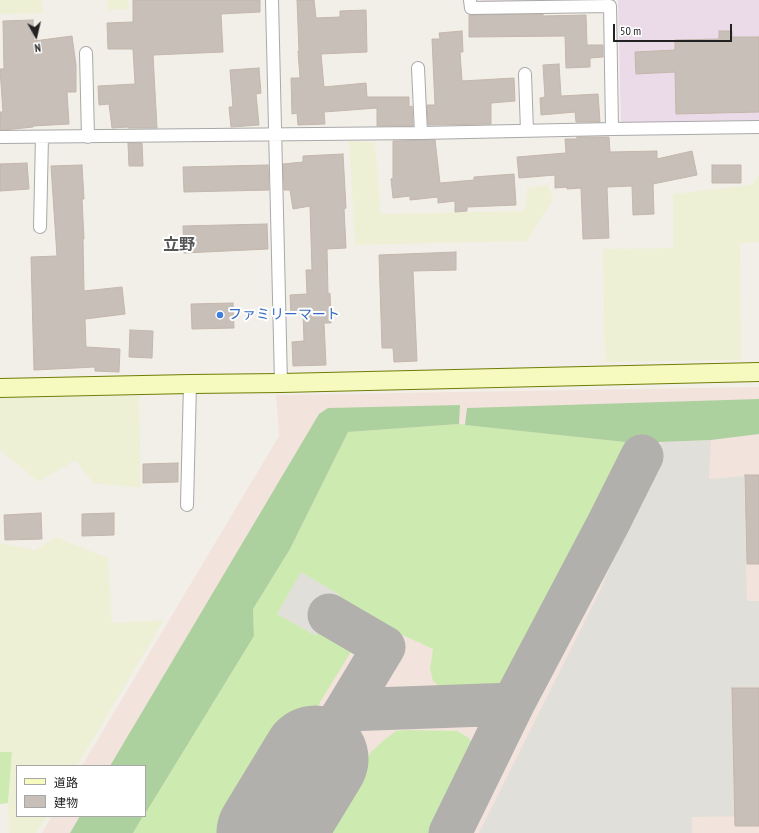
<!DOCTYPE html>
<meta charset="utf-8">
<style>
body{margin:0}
#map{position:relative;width:759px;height:833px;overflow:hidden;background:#f2efe9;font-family:"PT Sans Narrow","Noto Sans JP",sans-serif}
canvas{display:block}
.legend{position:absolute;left:16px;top:765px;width:130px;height:52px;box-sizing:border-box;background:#fff;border:1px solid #a7a7a7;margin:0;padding:5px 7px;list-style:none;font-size:12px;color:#222}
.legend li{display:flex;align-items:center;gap:8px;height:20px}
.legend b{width:20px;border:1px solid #a7a7a7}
.north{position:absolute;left:16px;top:16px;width:40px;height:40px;-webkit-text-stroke:3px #fff;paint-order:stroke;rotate:172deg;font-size:11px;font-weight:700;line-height:16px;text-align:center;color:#222}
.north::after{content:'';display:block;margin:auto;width:14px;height:18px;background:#222;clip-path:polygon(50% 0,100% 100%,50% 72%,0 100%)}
.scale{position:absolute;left:613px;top:24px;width:119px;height:18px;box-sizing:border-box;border:2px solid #222;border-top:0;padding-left:5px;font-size:12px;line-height:14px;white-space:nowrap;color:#222;-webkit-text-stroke:3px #fff;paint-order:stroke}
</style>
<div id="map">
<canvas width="759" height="833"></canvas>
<ul class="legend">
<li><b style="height:5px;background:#f7fabf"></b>道路</li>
<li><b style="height:11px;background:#c7bfb8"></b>建物</li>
</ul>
<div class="north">N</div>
<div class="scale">50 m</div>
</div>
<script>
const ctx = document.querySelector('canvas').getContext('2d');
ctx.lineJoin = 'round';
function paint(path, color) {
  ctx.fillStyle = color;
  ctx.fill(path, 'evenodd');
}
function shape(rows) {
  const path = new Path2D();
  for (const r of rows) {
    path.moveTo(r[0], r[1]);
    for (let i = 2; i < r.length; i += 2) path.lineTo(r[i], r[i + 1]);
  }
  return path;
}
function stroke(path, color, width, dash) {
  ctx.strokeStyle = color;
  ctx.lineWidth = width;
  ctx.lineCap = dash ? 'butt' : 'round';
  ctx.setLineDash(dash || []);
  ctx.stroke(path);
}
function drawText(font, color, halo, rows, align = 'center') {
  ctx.font = font + ' "PT Sans Narrow","Noto Sans JP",sans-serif';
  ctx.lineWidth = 4;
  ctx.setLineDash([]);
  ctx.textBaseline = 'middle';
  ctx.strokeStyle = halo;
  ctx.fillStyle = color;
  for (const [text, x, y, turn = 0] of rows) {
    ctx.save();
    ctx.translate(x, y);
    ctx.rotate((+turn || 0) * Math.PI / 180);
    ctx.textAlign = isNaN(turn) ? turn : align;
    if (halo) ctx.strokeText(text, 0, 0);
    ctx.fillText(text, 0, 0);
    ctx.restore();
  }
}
paint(shape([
 [481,0,759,0,759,120,621,123,618,0,481,2]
]), '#ebdbe8');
paint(shape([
 [759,387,759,833,42,833,52,816,145,816,145,766,82,766,279,436,276,395]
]), '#f3e3dd');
paint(shape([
 [711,440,709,479,744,476,747,601,759,601,759,816,692,817,692,833,479,833,600,591,662,442],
 [301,572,340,595,316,636,277,614]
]), '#e1dfda');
paint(shape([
 [0,0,42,0,43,13,0,14],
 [107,0,128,0,129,9,108,10],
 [349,141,375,143,381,214,525,211,527,188,548,185,553,199,527,241,355,245],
 [759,175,759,242,740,243,741,360,605,362,603,249,673,248,673,194,751,185],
 [139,396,141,488,93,483,76,460,38,482,0,450,0,398],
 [56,537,108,558,112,623,164,620,77,766,17,766,17,816,47,816,36,833,9,833,8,803,12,752,0,752,0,543,35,550]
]), '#eef0d5');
paint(shape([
 [459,424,634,443,528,656,516,672,501,684,482,690,453,691,440,687,433,681,430,669,433,649,372,621,336,601,340,595,301,572,277,614,316,636,318,632,352,650,240,833,133,833,143,816,145,816,145,814,254,636,253,609,290,549,348,432],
 [409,730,457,731,469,738,474,748,473,764,439,833,322,833,370,753,383,741,396,731],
 [0,752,12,752,8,803,0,804]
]), '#cdebb0');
paint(shape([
 [759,399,759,434,711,440,634,443,465,425,467,408],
 [460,405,459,424,348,432,290,549,253,609,254,636,145,814,145,766,110,766,319,414,328,408],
 [80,816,143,816,133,833,70,833]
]), '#add19e');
stroke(shape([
 [346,710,513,704],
 [315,759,346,710,384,647,329,615],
 [450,833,513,704,609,522,642,456]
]), '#b1b0ac', 43);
stroke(shape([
 [270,833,315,759]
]), '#b1b0ac', 107);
const building = shape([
 [133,0,260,0,260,12,221,14,223,52,153,55,157,128,128,128,128,127,112,128,109,104,99,105,98,86,135,84,133,49,108,49,107,23,133,22,133,0],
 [297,0,314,0,316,18,340,17,340,11,366,10,367,52,321,54,324,87,366,83,367,97,409,97,409,107,412,106,413,126,377,126,377,108,324,112,325,124,298,125,297,113,292,114,291,78,300,78,298,51,299,51,297,0],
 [543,14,543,16,586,15,587,45,603,45,603,57,590,58,590,67,566,68,565,36,469,37,469,15,543,14],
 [33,20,34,41,72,36,76,65,76,92,67,92,69,124,33,126,33,127,14,129,0,130,0,112,3,112,0,69,4,69,3,21,33,20],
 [462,31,463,52,460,52,462,81,514,78,515,101,491,103,491,124,428,125,427,105,435,105,432,39,440,39,439,33,462,31],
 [719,31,732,31,732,37,759,37,759,112,676,114,675,72,636,74,635,52,675,50,675,40,719,39,719,31],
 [559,64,561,96,598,94,600,122,576,122,575,112,541,115,540,98,545,97,543,65,559,64],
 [259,68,261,93,256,94,259,125,231,127,229,107,233,107,230,70,259,68],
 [577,137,609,137,610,152,657,151,657,159,692,151,697,175,653,184,654,214,633,215,632,186,607,187,609,238,583,239,581,188,567,189,567,187,555,188,555,175,519,178,517,157,566,153,565,139,577,139,577,137],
 [435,140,440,183,474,180,474,177,514,174,516,205,467,207,467,211,455,212,455,201,438,203,438,197,410,200,410,196,393,198,391,179,393,178,393,141,435,140],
 [128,143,142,143,143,166,129,166,128,143],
 [343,154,346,208,344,209,346,248,327,249,328,294,330,293,331,323,324,323,326,365,293,366,292,342,304,341,303,313,291,314,290,295,307,294,306,270,312,270,310,206,293,209,290,190,284,190,283,164,303,162,303,156,343,154],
 [27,163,29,189,0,191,0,164,27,163],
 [82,165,84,199,82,199,84,239,83,239,84,291,122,287,125,314,85,319,86,347,120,349,119,372,95,371,95,367,34,370,31,257,57,256,51,166,82,165],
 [268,165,269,190,184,192,183,167,268,165],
 [712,165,741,165,741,183,712,183,712,165],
 [267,224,268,249,184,253,183,226,267,224],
 [456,252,456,270,413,271,417,361,394,362,393,348,382,348,379,255,456,252],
 [233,303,234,328,192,329,191,304,233,303],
 [130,330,153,331,152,358,129,357,130,330],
 [178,463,178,482,143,483,143,464,178,463],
 [745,475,759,475,759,564,747,564,745,475],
 [41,513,42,539,5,540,4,515,41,513],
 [114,513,114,535,82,536,82,514,114,513],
 [732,688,759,688,759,826,735,826,732,688]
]);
paint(building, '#c7bfb8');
stroke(building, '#c4b6ab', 1);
const street = shape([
 [272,0,281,383],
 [470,0,471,8,610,6,612,129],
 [86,53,88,137],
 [418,68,421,133],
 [525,74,527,131],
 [0,137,421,133,612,129,759,127],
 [40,227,42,137],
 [187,505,190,384]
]);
const secondary = shape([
 [0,388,190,384,281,383,759,372]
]);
stroke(street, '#a9a9a9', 14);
stroke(secondary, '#707d05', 20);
stroke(street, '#fff', 12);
stroke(secondary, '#f7fabf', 18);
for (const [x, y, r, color] of [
 [220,315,4,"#3f7fe0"]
]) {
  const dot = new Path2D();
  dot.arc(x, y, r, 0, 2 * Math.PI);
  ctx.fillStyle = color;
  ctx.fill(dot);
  stroke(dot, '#fff', 1.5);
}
drawText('14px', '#366cbe', '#fff', [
 ["ファミリーマート",228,315]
], 'left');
drawText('bold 16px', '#555', '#fff', [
 ["立野",179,245]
]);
</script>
